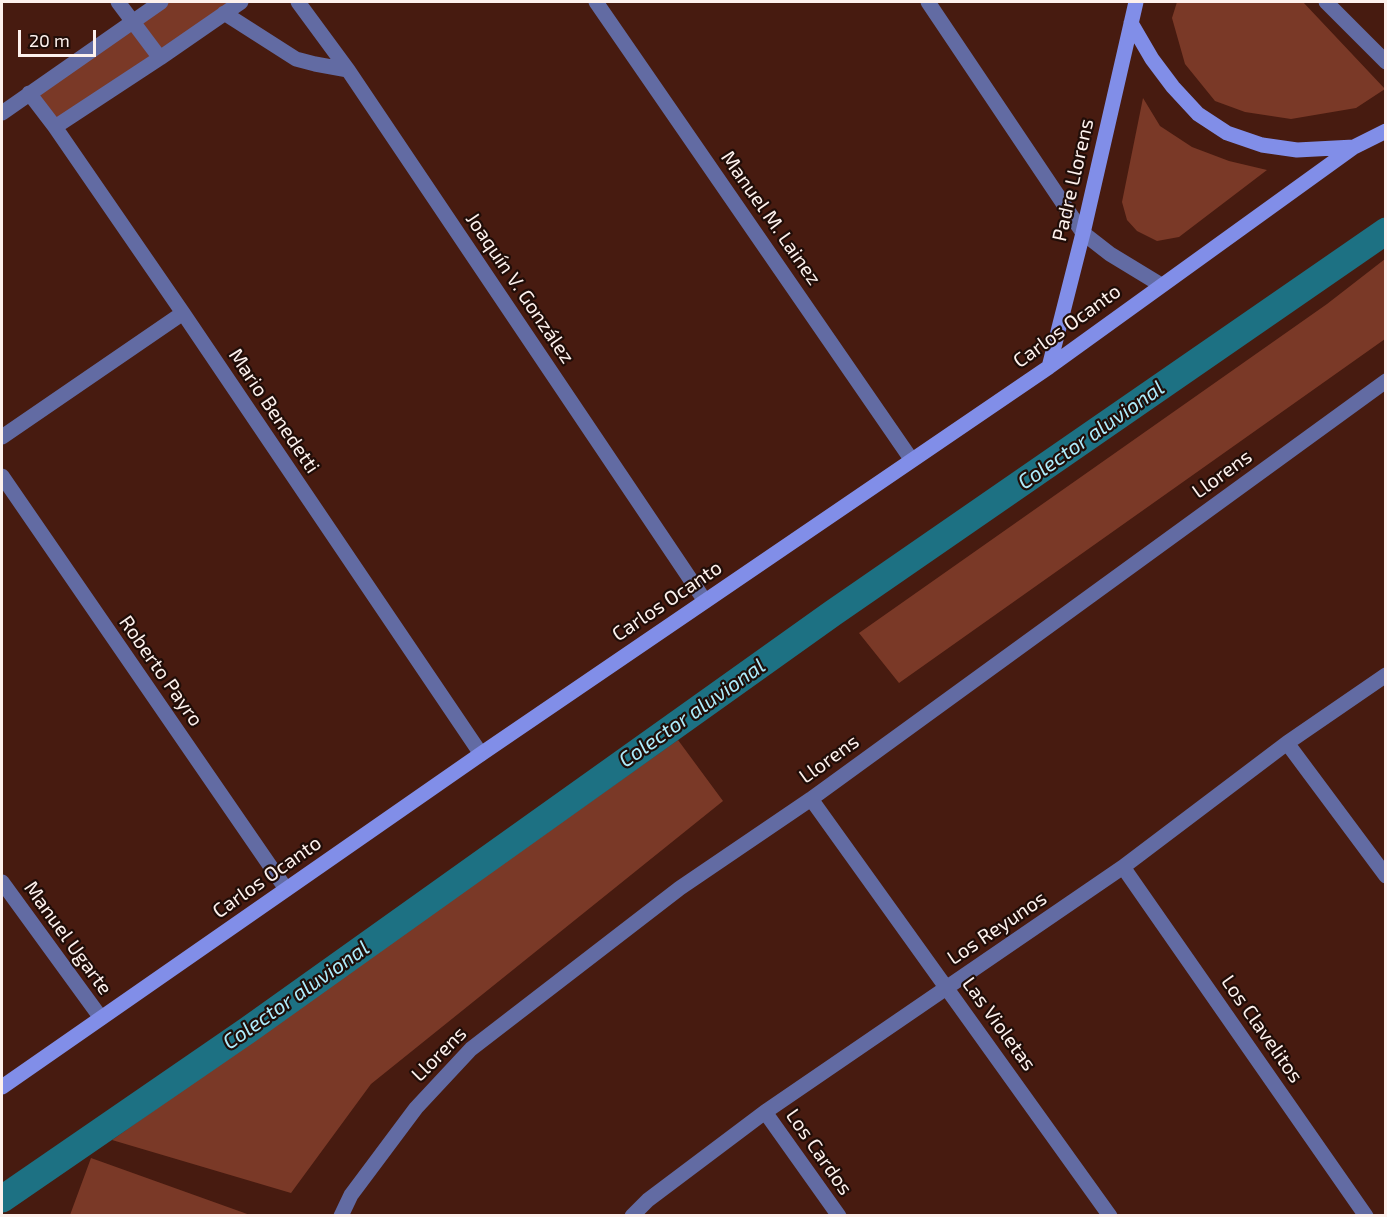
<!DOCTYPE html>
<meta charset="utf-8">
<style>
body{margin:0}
#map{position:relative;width:1387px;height:1217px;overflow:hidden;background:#471b10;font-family:"Exo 2",sans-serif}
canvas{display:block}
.frame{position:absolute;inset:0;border:3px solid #fdf1ed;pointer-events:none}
.scale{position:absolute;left:18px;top:30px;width:78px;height:27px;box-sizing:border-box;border:3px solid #fdf1ed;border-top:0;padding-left:8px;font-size:18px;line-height:21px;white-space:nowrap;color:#fdf1ed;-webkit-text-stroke:4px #200d08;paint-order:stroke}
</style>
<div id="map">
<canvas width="1387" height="1217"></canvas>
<div class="frame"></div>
<div class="scale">20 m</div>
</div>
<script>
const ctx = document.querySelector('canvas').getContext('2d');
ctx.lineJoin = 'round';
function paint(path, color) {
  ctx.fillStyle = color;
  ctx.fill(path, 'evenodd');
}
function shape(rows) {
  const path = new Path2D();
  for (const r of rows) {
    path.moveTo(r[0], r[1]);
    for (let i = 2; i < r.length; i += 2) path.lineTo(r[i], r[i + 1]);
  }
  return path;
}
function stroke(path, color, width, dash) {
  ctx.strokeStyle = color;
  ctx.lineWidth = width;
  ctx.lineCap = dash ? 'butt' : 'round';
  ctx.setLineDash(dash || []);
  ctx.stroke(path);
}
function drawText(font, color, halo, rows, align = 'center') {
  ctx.font = font + ' "Exo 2",sans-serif';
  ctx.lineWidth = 4.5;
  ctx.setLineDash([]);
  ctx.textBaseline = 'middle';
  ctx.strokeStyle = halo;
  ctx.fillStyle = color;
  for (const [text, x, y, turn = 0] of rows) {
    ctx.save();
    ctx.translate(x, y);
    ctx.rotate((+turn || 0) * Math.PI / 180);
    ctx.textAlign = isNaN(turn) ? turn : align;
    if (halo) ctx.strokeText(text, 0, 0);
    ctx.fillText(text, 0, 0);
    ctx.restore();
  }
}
paint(shape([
 [158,2,241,2,55,127,29,93],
 [1177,2,1303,2,1385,89,1356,108,1291,119,1245,112,1215,101,1185,64,1172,18],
 [1143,98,1160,126,1192,147,1229,161,1267,170,1179,237,1157,241,1137,231,1127,220,1122,202],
 [1385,259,1385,339,899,683,859,633,1327,304],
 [678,740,723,801,371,1084,291,1193,112,1140],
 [91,1158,250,1215,70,1215]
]), '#7a3927');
stroke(shape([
 [2,1199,248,1030,833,613,1386,231]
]), '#1d7183', 27);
stroke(shape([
 [118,2,160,58],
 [298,2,348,70,705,601],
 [596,2,911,459],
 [928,2,1083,233,1110,254,1161,285],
 [1326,2,1386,62],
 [224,13,296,59,315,64,348,70],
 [29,93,55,127,183,313,481,754],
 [2,113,161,2],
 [55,127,160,58,241,2],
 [2,437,183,313],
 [2,476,286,889],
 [1287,743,1386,876],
 [811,799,1110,1216],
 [1123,867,1366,1216],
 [2,882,101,1018],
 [765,1112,839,1216],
 [341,1216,351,1195,416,1108,471,1049,680,888,811,799,1386,381],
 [632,1216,648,1200,765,1112,1123,867,1287,743,1386,675]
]), '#626ba3', 15);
stroke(shape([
 [1131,23,1152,59,1173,87,1198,114,1227,133,1262,145,1297,150,1354,147,1386,131],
 [1049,367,1083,233,1136,2],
 [2,1087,481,754,1049,367,1354,147]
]), '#818ee8', 15);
drawText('20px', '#fdf1ed', '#200d08', [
 ["Padre Llorens",1073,180,-77],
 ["Manuel M. Lainez",771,218,55],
 ["Joaquín V. González",520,288,56],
 ["Carlos Ocanto",1067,326,-36],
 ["Mario Benedetti",274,411,56],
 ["Llorens",1222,474,-36],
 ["Carlos Ocanto",667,601,-34],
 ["Roberto Payro",161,671,55],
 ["Llorens",829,759,-36],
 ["Carlos Ocanto",267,877,-35],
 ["Los Reyunos",997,928,-34],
 ["Manuel Ugarte",68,938,54],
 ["Las Violetas",999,1024,54],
 ["Los Clavelitos",1262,1029,55],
 ["Llorens",439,1054,-45],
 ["Los Cardos",819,1152,55]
]);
drawText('italic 21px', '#aeecfc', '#200d08', [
 ["Colector aluvional",1091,435,-35],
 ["Colector aluvional",692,713,-35],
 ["Colector aluvional",296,995,-35]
]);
</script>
